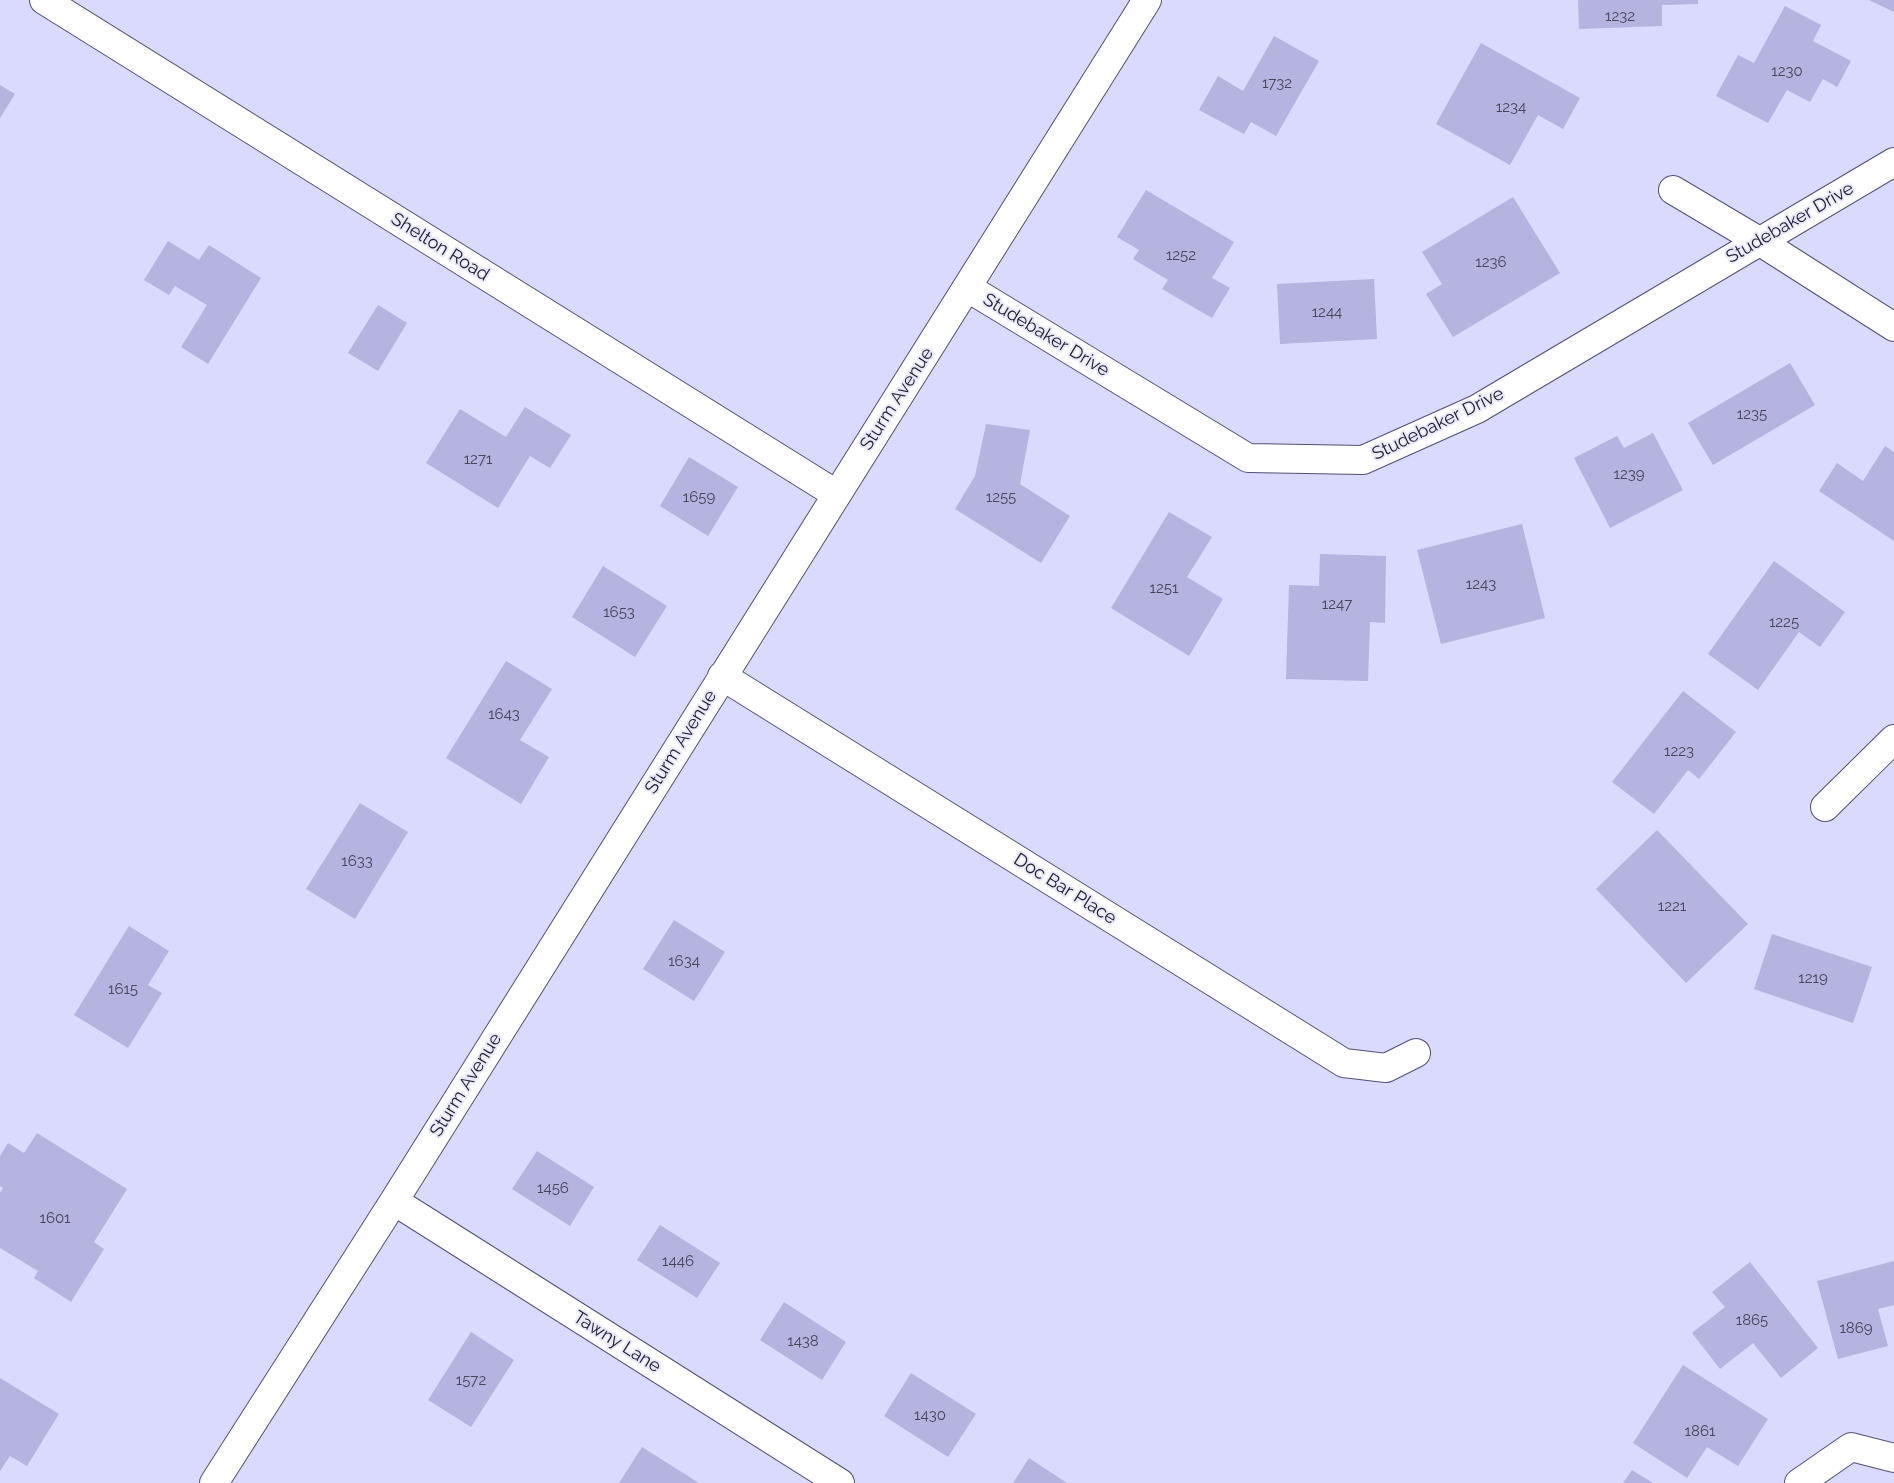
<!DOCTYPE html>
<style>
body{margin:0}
canvas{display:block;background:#dad9fe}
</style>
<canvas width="1894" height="1483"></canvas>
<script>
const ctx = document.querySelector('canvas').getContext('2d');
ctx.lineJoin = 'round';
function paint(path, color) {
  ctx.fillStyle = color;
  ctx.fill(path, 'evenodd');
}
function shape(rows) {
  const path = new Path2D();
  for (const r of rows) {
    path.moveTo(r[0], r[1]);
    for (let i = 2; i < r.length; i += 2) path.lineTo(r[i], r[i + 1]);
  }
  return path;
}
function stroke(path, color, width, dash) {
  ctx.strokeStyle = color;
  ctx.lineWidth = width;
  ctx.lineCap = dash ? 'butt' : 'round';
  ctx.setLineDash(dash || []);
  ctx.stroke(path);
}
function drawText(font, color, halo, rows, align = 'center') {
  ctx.font = font + ' Raleway,sans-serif';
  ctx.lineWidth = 4;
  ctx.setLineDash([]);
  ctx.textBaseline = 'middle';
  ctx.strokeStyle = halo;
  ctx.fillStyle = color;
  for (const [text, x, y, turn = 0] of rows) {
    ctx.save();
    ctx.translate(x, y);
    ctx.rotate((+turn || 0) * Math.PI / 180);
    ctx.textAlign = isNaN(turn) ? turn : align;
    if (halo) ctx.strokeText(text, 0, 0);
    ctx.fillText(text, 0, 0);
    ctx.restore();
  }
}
paint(shape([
 [1578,0,1698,0,1698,4,1662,5,1662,26,1579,29],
 [1869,0,1894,0,1894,12],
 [1785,6,1821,25,1813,41,1851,61,1837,87,1823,79,1810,102,1787,90,1768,123,1716,96,1738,55,1754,63],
 [1274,36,1319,61,1276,136,1251,122,1244,134,1199,110,1218,76,1243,91],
 [1481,43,1580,98,1563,129,1538,115,1510,165,1436,124],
 [0,85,15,94,0,118],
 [1146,190,1234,242,1212,278,1230,288,1212,318,1162,289,1168,280,1133,259,1139,250,1117,237],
 [1513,197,1560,273,1453,337,1426,294,1442,284,1422,252],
 [168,241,199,260,209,245,261,278,208,364,181,347,207,305,175,286,169,295,144,280],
 [1374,279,1377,339,1280,344,1277,284],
 [378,305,407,323,378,371,348,353],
 [1790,363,1815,405,1713,465,1688,423],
 [525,407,571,435,550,468,530,456,498,508,426,463,460,409,506,437],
 [986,424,1030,430,1020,484,1070,516,1041,563,955,509,975,476],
 [1653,433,1683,490,1610,528,1574,458,1617,436,1624,448],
 [1885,446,1894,452,1894,541,1819,491,1837,463,1863,481],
 [689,457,738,487,708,536,660,506],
 [1169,512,1212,537,1187,577,1223,599,1189,656,1111,608],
 [1522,524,1545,618,1441,644,1417,550],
 [1320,554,1386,556,1385,623,1370,622,1368,681,1286,679,1289,585,1319,586],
 [1774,561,1845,612,1820,647,1799,632,1758,690,1708,654],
 [603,566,667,606,635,657,572,617],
 [506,661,552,689,520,740,549,757,521,804,446,758],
 [1683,691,1736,732,1699,779,1688,770,1654,814,1612,782],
 [360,803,408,832,355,919,306,889],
 [1657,830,1748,924,1686,983,1596,889],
 [674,920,725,952,694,1001,643,969],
 [129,926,169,951,148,985,162,993,128,1048,74,1015],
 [1772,934,1872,967,1853,1023,1754,989],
 [37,1133,127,1189,94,1242,104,1249,71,1302,34,1278,38,1271,0,1248,0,1193,3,1188,0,1186,0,1156,8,1143,24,1153],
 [537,1151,594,1187,570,1226,512,1189],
 [660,1225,720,1263,697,1298,637,1260],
 [1894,1261,1894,1305,1878,1309,1888,1346,1838,1359,1817,1281],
 [1750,1262,1818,1348,1781,1378,1753,1343,1720,1369,1692,1333,1725,1307,1712,1292],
 [784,1302,846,1342,822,1380,760,1340],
 [471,1332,514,1360,471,1427,428,1400],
 [1683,1365,1768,1419,1738,1466,1707,1447,1687,1478,1633,1443],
 [911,1373,976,1414,948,1457,884,1416],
 [0,1378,59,1414,27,1466,10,1456,0,1471],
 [642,1447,699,1483,619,1483],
 [1029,1458,1067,1483,1013,1483],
 [1632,1470,1653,1483,1623,1483]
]), '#b5b3df');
const street = shape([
 [44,0,836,494],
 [1673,190,1759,241,1894,327],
 [968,288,1248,458,1363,460,1477,409,1894,162],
 [722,676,1344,1063,1386,1068,1416,1053],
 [1825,807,1894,739],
 [394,1201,840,1483],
 [214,1483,394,1201,1147,0],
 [1799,1483,1851,1447,1894,1458]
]);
stroke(street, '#524f76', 30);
stroke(street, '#fff', 28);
drawText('15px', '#46455c', null, [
 ["1232",1620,16],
 ["1230",1787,71],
 ["1732",1277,83],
 ["1234",1511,107],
 ["1252",1181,255],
 ["1236",1491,262],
 ["1244",1327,312],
 ["1235",1752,414],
 ["1271",478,459],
 ["1239",1629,474],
 ["1659",699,497],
 ["1255",1001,497],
 ["1243",1481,584],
 ["1251",1164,588],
 ["1247",1337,604],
 ["1653",619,612],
 ["1225",1784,622],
 ["1643",504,714],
 ["1223",1679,751],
 ["1633",357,861],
 ["1221",1672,906],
 ["1634",684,961],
 ["1219",1813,978],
 ["1615",123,989],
 ["1456",553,1188],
 ["1601",55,1218],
 ["1446",678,1261],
 ["1865",1752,1320],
 ["1869",1856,1328],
 ["1438",803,1341],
 ["1572",471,1380],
 ["1430",930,1415],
 ["1861",1700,1431]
]);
drawText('18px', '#212031', '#e9e8fb', [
 ["Studebaker Drive",1790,223,-30],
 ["Shelton Road",440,247,32],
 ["Studebaker Drive",1046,335,31],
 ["Sturm Avenue",897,399,-57],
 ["Studebaker Drive",1438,424,-26],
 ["Sturm Avenue",681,742,-58],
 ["Doc Bar Place",1065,889,32],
 ["Sturm Avenue",466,1085,-58],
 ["Tawny Lane",617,1342,32]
]);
</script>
